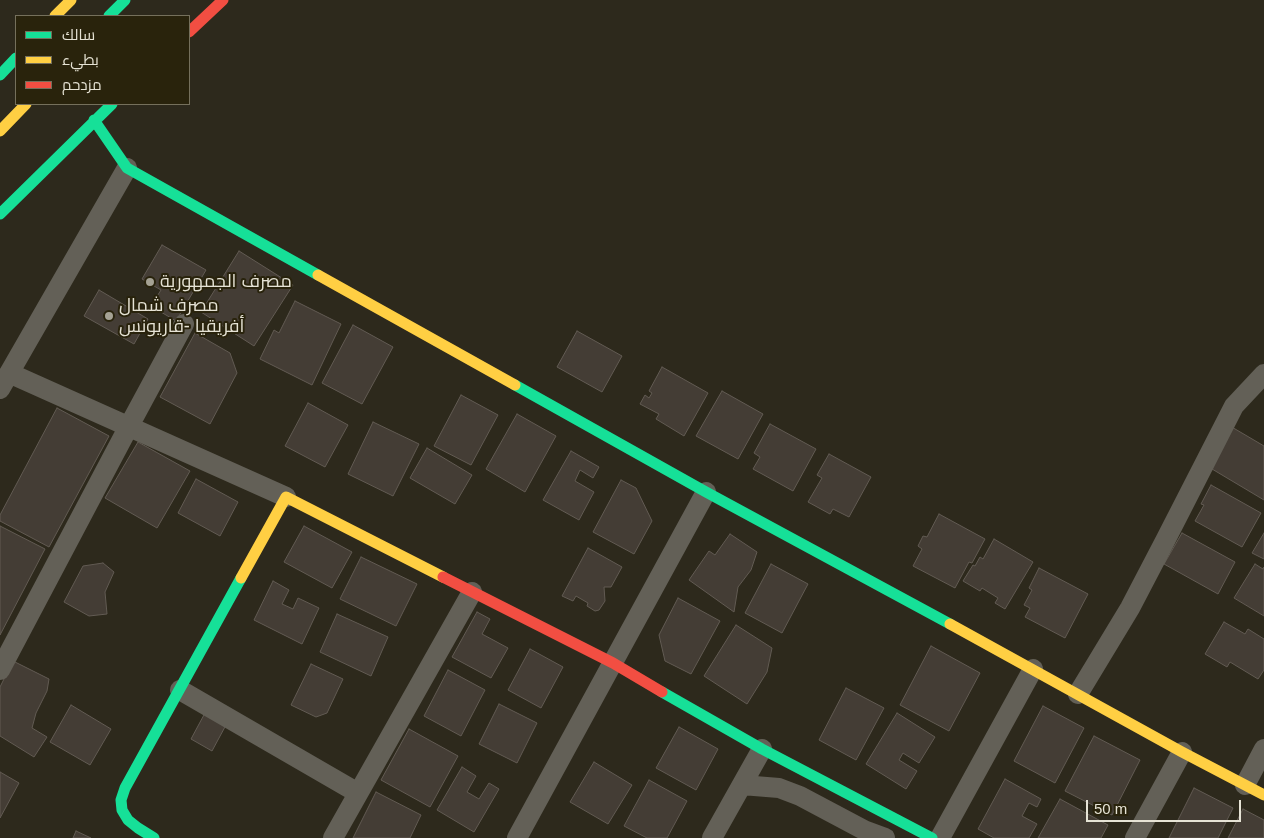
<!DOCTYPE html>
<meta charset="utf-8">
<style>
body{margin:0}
#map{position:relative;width:1264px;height:838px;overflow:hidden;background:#2d291c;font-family:Arial,Cairo,sans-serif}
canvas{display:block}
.legend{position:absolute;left:15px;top:15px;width:175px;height:90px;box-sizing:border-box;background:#29230c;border:1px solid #75705c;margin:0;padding:6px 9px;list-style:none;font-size:15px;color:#e6e3d5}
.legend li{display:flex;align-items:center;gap:10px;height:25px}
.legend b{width:25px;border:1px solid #75705c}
.scale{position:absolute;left:1086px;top:800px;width:155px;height:22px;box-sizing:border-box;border:2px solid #e6e3d5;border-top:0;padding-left:6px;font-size:15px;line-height:18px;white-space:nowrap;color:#e6e3d5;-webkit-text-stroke:4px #29230c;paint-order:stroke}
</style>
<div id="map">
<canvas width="1264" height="838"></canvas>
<ul class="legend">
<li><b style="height:6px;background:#16e098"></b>سالك</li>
<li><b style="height:6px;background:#ffcf43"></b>بطيء</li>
<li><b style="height:6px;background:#f24e42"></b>مزدحم</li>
</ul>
<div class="scale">50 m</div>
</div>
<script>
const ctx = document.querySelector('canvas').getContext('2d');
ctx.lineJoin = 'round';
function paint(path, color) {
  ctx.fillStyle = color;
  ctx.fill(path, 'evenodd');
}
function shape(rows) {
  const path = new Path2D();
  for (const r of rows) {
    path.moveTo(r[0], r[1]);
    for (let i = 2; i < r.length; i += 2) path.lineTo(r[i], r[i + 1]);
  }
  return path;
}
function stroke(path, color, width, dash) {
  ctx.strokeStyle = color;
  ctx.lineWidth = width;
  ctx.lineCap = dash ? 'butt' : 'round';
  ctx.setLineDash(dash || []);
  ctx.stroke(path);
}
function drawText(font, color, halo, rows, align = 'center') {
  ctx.font = font + ' Arial,Cairo,sans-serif';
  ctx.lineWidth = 4;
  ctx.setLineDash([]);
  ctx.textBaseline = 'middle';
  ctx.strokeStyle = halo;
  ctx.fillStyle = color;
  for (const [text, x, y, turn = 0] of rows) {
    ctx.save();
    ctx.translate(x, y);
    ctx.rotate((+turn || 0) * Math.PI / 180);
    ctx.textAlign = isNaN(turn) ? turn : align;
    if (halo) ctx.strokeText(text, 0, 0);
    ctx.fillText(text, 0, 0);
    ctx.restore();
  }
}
const building = shape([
 [162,245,206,270,176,321,151,306,161,290,142,279,162,245],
 [239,251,293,285,254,346,201,312,239,251],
 [99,290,148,319,134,344,84,316,99,290],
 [295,301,341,324,312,385,260,359,274,330,279,333,295,301],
 [353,325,393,347,362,404,322,383,353,325],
 [577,331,622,356,602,392,557,367,577,331],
 [195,333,230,353,237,373,210,424,160,397,195,333],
 [662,367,708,393,684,436,656,419,659,414,640,404,645,395,649,398,652,393,649,391,662,367],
 [722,391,763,414,738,459,696,436,722,391],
 [461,395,498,415,471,465,434,446,461,395],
 [308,403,348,425,325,467,285,446,308,403],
 [57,408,109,436,49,547,0,521,0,515,57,408],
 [517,414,556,436,525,492,486,469,517,414],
 [373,422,419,444,393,496,348,474,373,422],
 [770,424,816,449,793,491,753,469,760,457,754,453,770,424],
 [1230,426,1264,446,1264,500,1207,466,1230,426],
 [138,442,190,471,157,528,105,498,138,442],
 [427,448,472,475,455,504,410,478,427,448],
 [571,451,599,467,593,478,580,470,575,481,594,492,579,520,543,500,571,451],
 [829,454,871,477,849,517,833,509,830,514,808,502,822,478,817,475,829,454],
 [196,479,238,502,220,536,178,513,196,479],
 [621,480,636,488,652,521,634,554,593,532,621,480],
 [1211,485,1261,513,1242,547,1195,521,1204,505,1201,504,1211,485],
 [939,514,985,539,972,563,969,562,955,588,913,566,922,549,918,546,923,536,927,537,939,514],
 [0,526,45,549,0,635,0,526],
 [304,526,352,552,332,588,284,562,304,526],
 [1182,533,1235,562,1218,594,1164,564,1182,533],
 [1264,533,1264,559,1252,553,1264,533],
 [730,534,757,552,751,570,738,587,734,612,689,580,709,551,715,555,730,534],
 [994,539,1033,562,1005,609,995,603,998,598,982,588,980,591,963,581,973,565,975,566,980,557,983,559,994,539],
 [588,548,622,567,611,587,604,587,605,601,599,610,595,611,587,606,588,603,576,596,573,601,562,596,588,548],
 [361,557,417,584,396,626,340,599,361,557],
 [103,563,114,572,105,592,107,614,89,616,64,602,83,566,103,563],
 [771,564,808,584,782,633,745,613,771,564],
 [1255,564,1263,569,1264,567,1264,616,1234,598,1255,564],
 [1039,568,1088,594,1065,638,1025,617,1030,608,1024,605,1032,590,1029,588,1039,568],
 [273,581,289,590,282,604,293,609,298,598,319,608,302,644,254,620,273,581],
 [678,598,720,621,691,674,665,661,659,635,678,598],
 [477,612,490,619,482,634,508,648,491,678,452,657,477,612],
 [337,614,388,637,371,676,320,652,337,614],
 [1224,622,1245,634,1248,629,1264,639,1264,670,1258,679,1230,662,1227,667,1205,654,1224,622],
 [736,625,772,648,767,672,747,704,704,676,736,625],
 [931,646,980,673,949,731,900,705,931,646],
 [530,649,563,667,541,708,508,690,530,649],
 [13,661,49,679,47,691,36,713,32,728,47,737,34,757,0,736,0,687,13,661],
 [311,664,343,679,327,713,316,717,291,705,311,664],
 [448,670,485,690,461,736,424,716,448,670],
 [846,688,884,708,856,760,819,740,846,688],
 [499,704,537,723,517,763,479,744,499,704],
 [71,705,111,729,90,765,50,742,71,705],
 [1043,706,1084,728,1055,783,1014,761,1043,706],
 [205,713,226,725,212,751,191,739,205,713],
 [897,713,935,737,919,763,903,753,899,760,917,771,906,789,866,764,897,713],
 [679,727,718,749,696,790,656,768,679,727],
 [409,729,458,756,430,807,381,780,409,729],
 [1094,736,1140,760,1112,815,1065,791,1094,736],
 [594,762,632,785,608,824,570,802,594,762],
 [462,767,476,776,467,792,479,799,489,783,499,789,474,832,437,810,462,767],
 [0,772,19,783,0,818,0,772],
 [1005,779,1041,799,1037,807,1029,803,1022,816,1037,824,1029,838,994,838,978,829,1005,779],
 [649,780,687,801,667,838,647,838,624,826,649,780],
 [1194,788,1233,808,1218,838,1169,838,1194,788],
 [376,792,421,815,410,838,353,838,376,792],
 [1060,799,1108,825,1101,838,1038,838,1060,799],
 [1243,809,1264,820,1264,838,1228,838,1243,809],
 [76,831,91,838,73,838,76,831]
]);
paint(building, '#443d35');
stroke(building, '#625b53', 1);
stroke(shape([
 [9,373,286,497],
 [0,389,127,168],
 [0,670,129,426,184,324],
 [180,690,358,793],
 [1078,694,1130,608,1166,539,1234,406,1264,374],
 [742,785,779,788,800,796,866,831,885,838],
 [1245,785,1264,749],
 [333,838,472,592],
 [517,838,706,492],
 [712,838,762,749],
 [940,838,1033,669],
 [1135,838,1182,752]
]), '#636057', 20);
stroke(shape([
 [109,16,125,0],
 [0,75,16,58],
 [94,120,127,168,318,275],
 [0,214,112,104],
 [515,385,706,492,950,624],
 [662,692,762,749,932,838],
 [154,838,138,828,128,820,122,810,121,800,125,788,241,578]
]), '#16e098', 11);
stroke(shape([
 [55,16,71,0],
 [0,131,26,104],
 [318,275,515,385],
 [241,578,286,497,443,577],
 [950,624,1182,752,1264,795]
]), '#ffcf43', 11);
stroke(shape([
 [189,32,223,0],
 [443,577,613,663,662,692]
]), '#f24e42', 11);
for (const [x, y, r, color] of [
 [150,282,5,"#a5a294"],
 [109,316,5,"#a5a294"]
]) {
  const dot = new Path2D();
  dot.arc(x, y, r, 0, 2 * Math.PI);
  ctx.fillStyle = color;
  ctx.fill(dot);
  stroke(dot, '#29230c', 2);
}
drawText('18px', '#e6e3d5', '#29230c', [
 ["مصرف الجمهورية",160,282],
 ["مصرف شمال",119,306],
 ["أفريقيا -قاريونس",119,327]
], 'left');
</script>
